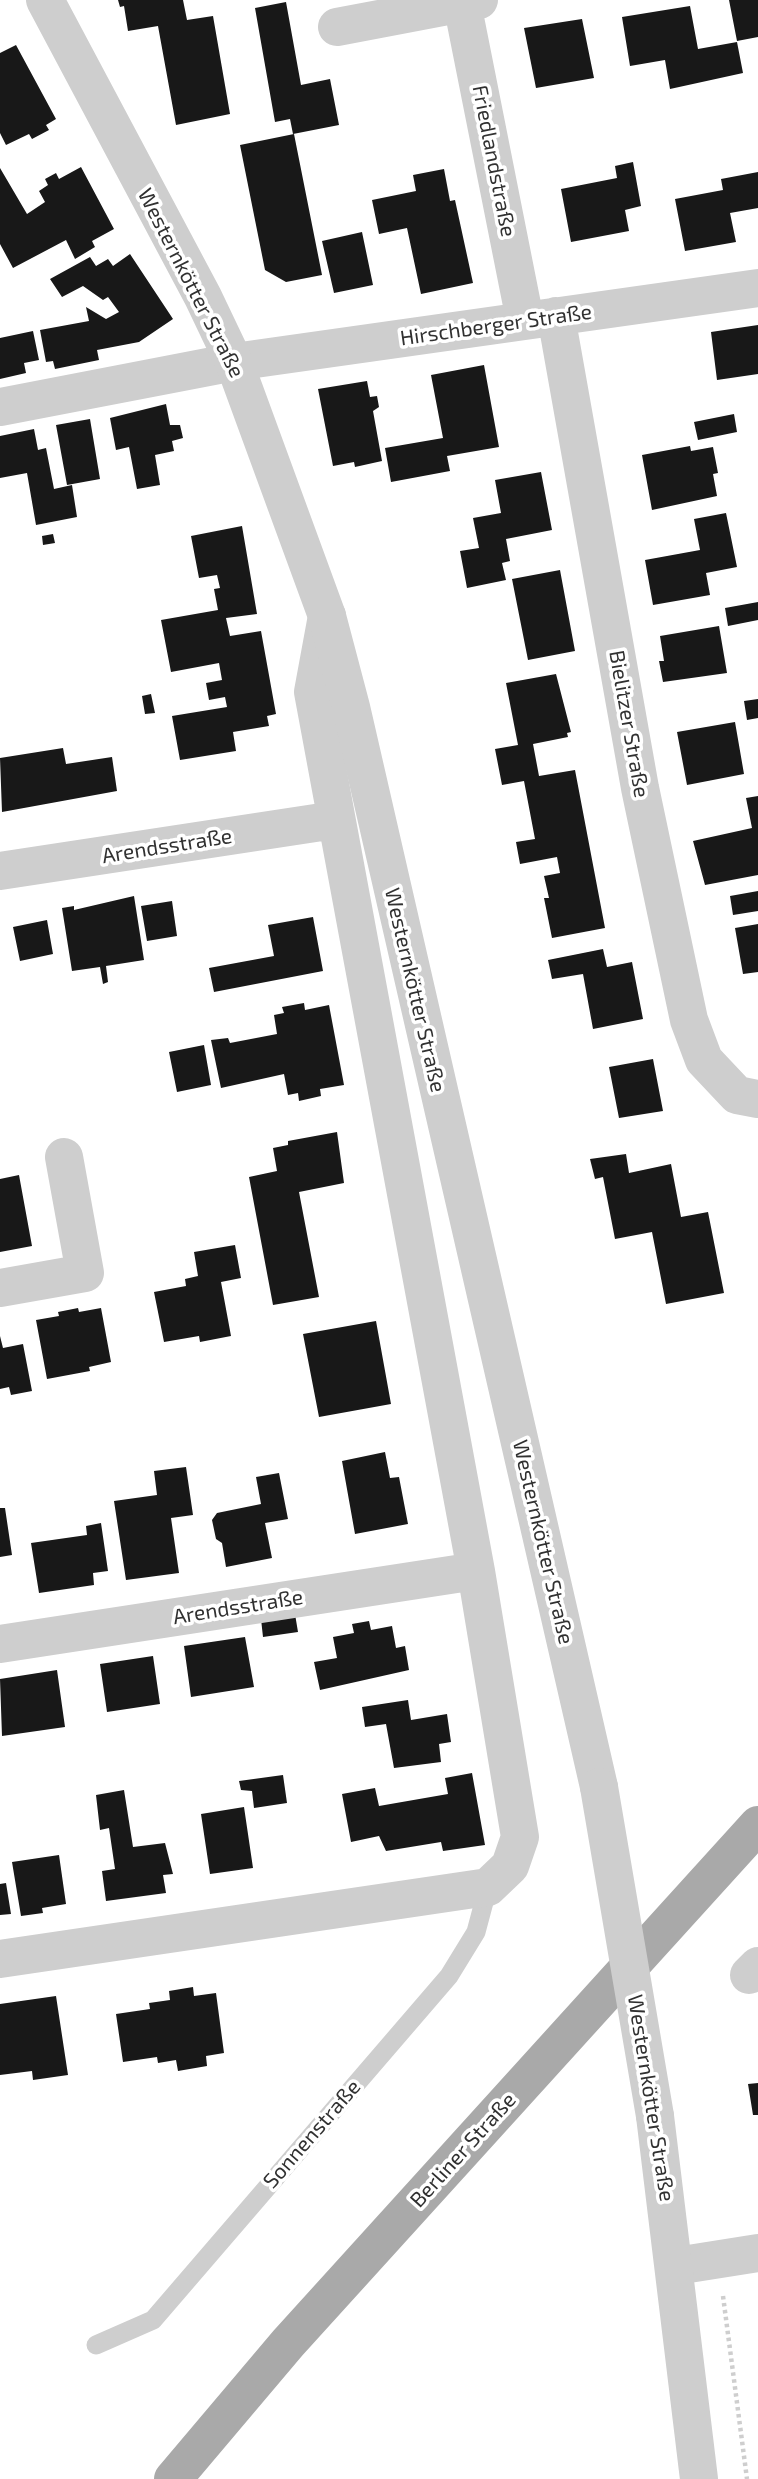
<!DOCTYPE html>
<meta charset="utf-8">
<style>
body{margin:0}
canvas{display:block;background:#fff}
</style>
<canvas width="758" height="2479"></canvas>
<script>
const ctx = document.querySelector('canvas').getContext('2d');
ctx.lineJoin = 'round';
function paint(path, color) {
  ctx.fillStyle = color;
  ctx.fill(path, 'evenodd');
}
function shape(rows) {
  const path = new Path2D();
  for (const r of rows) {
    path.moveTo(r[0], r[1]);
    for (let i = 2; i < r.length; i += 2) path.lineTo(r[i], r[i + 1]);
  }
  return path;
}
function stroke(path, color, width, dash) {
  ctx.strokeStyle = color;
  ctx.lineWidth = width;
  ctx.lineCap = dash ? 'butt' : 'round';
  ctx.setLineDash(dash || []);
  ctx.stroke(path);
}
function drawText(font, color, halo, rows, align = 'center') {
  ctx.font = font + ' "Exo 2",sans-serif';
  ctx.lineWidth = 7;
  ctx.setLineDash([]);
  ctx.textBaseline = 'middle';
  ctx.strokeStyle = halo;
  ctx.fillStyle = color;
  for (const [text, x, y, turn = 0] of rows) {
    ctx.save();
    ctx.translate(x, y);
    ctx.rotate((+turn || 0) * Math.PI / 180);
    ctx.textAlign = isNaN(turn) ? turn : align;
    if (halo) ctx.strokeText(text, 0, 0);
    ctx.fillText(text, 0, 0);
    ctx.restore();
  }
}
paint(shape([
 [118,0,183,0,187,20,213,16,230,114,176,125,158,26,128,31,124,6,120,7],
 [729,0,758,0,758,37,737,41],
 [286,2,301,85,330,79,339,125,293,134,290,119,275,122,255,8],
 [690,6,698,49,737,42,743,73,670,89,665,60,630,66,622,17],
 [582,19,594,78,536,88,524,28],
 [16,45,56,119,46,125,49,130,32,139,29,134,6,145,0,133,0,53],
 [294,134,322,275,286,282,265,270,240,145],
 [633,162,641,206,625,210,629,231,571,242,561,189,617,178,615,166],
 [81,167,114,229,92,241,95,247,75,259,66,240,13,268,0,244,0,168,27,214,45,202,39,191,48,185,45,179,56,173,59,179],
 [444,169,450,201,455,200,473,283,421,294,407,228,379,234,372,200,416,191,413,175],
 [758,172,758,208,730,213,736,242,685,251,675,199,723,190,721,179],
 [362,232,373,285,334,293,322,241],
 [130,254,173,319,139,342,97,350,99,360,55,369,53,361,46,362,40,330,89,321,86,307,106,319,119,312,108,297,103,300,83,286,62,297,50,279,90,257,96,266,108,259,113,266],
 [758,325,758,374,717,380,711,332],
 [33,331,39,360,24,363,26,373,0,379,0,338],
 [484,365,499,447,447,456,450,471,391,482,385,448,443,438,431,375],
 [367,381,370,397,377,396,379,407,373,411,382,461,355,467,354,462,333,466,318,389],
 [166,404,170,425,180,425,183,438,172,441,174,451,155,455,160,485,137,489,129,447,116,450,110,418],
 [734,414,737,432,698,440,694,422],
 [90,419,100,479,67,485,56,425],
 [34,429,38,450,46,448,54,489,72,485,77,517,36,525,27,473,0,478,0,436],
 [690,446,691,451,713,447,718,473,713,474,717,496,652,510,642,455],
 [541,472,552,530,506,539,510,561,502,563,506,580,467,588,460,551,479,548,473,518,501,513,495,480],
 [726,513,737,567,706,573,710,595,653,605,645,560,700,550,694,519],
 [242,526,257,614,226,618,230,636,261,631,276,714,267,716,269,726,233,732,236,751,180,760,172,716,227,707,225,697,209,700,206,683,222,680,219,663,171,672,161,620,218,610,214,589,220,588,217,575,199,578,191,536],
 [53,534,55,543,43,545,42,536],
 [560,570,575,651,528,660,512,579],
 [758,602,758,620,728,626,725,608],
 [719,626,727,673,663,682,659,661,664,661,660,636],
 [556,674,571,732,567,733,568,737,533,744,539,776,575,770,605,928,552,938,544,898,549,898,544,876,560,873,557,857,520,864,516,842,535,839,524,781,502,785,495,749,518,745,506,683],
 [151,694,155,713,145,714,142,696],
 [758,699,758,718,747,720,744,701],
 [735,722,744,774,687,785,677,732],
 [63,748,66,764,112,757,117,791,2,812,0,758],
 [758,796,758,875,705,885,693,841,752,828,746,798],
 [758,891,758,911,733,915,730,896],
 [134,896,144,960,106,966,108,982,103,984,100,967,72,971,62,908,74,906,74,910],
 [172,901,177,936,147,941,141,906],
 [313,917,323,971,214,992,209,968,274,956,268,925],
 [47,920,53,954,20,961,13,927],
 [758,924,758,972,743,974,735,928],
 [603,949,607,967,632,962,643,1019,593,1029,583,974,552,979,548,960],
 [304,1003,305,1010,329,1005,344,1085,320,1089,321,1096,299,1101,298,1093,288,1095,284,1074,221,1088,211,1040,228,1038,230,1043,277,1034,274,1015,284,1013,282,1007],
 [204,1045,211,1085,177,1092,169,1052],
 [653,1059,663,1111,619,1118,609,1067],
 [337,1132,344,1183,299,1192,319,1297,273,1305,249,1177,277,1171,273,1148,288,1145,288,1141],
 [626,1154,629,1173,671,1164,681,1217,708,1212,724,1293,666,1304,652,1232,615,1239,603,1177,595,1179,590,1159],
 [19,1175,32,1246,0,1252,0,1179],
 [235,1245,241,1278,221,1282,231,1336,200,1342,199,1336,164,1342,154,1292,186,1286,185,1279,198,1276,194,1252],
 [78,1308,79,1312,101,1308,111,1362,89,1367,90,1371,47,1379,36,1320,59,1316,58,1312],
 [376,1321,391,1404,319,1417,303,1334],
 [0,1336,3,1348,23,1344,32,1391,11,1395,9,1387,0,1389],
 [385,1452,390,1478,399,1477,408,1524,355,1534,342,1461],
 [186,1467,193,1515,171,1518,179,1573,126,1580,114,1501,157,1495,154,1471],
 [279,1473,288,1519,265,1523,272,1558,226,1567,222,1543,216,1539,212,1520,217,1513,261,1504,256,1477],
 [0,1508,5,1508,12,1555,0,1557],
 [101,1523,108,1571,93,1573,94,1585,39,1593,31,1543,87,1535,86,1526],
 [295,1614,298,1632,263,1637,261,1619],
 [369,1621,371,1630,392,1626,396,1648,405,1646,409,1670,320,1690,314,1662,337,1658,333,1637,354,1633,352,1624],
 [245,1637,254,1687,191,1697,184,1646],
 [153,1656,160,1704,107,1712,100,1664],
 [57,1670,65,1727,2,1736,0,1679],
 [408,1700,411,1720,447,1714,451,1742,439,1744,441,1762,394,1768,386,1724,365,1727,362,1707],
 [472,1773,485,1845,443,1851,441,1842,386,1851,379,1836,351,1842,342,1794,375,1788,379,1806,448,1794,445,1778],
 [283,1775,287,1803,254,1808,252,1791,241,1790,239,1781],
 [124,1790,133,1847,165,1843,173,1874,163,1875,166,1893,106,1901,102,1871,115,1869,109,1828,100,1830,96,1795],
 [244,1807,253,1868,210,1874,201,1814],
 [59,1855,66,1904,42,1908,43,1913,21,1916,12,1862],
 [6,1883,11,1914,0,1915,0,1884],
 [193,1987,194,1996,216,1993,224,2053,206,2056,207,2066,178,2071,176,2060,158,2063,157,2057,123,2062,116,2014,150,2009,149,2003,170,2000,169,1991],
 [56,1996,68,2075,33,2080,32,2071,0,2075,0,2004],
 [758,2083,758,2115,753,2115,748,2084]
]), '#181818');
stroke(shape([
 [723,2296,747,2479]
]), '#cecece', 4.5, [3.5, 3.5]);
stroke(shape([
 [96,2345,153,2320,449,1976,476,1932,488,1887]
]), '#cecece', 19);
stroke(shape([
 [462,3,525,320],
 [337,27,479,0],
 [556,316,640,788,689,1020,704,1060,737,1095,758,1099],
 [0,407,234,362,758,288],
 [0,871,335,820],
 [0,1288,85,1273,64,1157],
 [0,1644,476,1571],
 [0,1959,488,1887,510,1866,520,1837,476,1571,313,692,327,616],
 [749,1975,758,1966],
 [676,2266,758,2253]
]), '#cecece', 38);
stroke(shape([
 [45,0,203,297,234,362,327,616,351,707,599,1787],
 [655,2116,699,2479]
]), '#cecece', 38);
stroke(shape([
 [173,2479,288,2343,758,1825]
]), '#a9a9a9', 38);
stroke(shape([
 [599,1787,655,2116]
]), '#cecece', 38);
drawText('21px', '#313131', '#fff', [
 ["Friedlandstraße",494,161,79],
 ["Westernkötter Straße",191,283,63],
 ["Hirschberger Straße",496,325,-8],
 ["Bielitzer Straße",629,724,80],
 ["Arendsstraße",167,846,-9],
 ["Westernkötter Straße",415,990,77],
 ["Westernkötter Straße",543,1542,77],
 ["Arendsstraße",238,1607,-9],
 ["Westernkötter Straße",651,2098,81],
 ["Sonnenstraße",312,2134,-49],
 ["Berliner Straße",463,2150,-48]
]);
</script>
